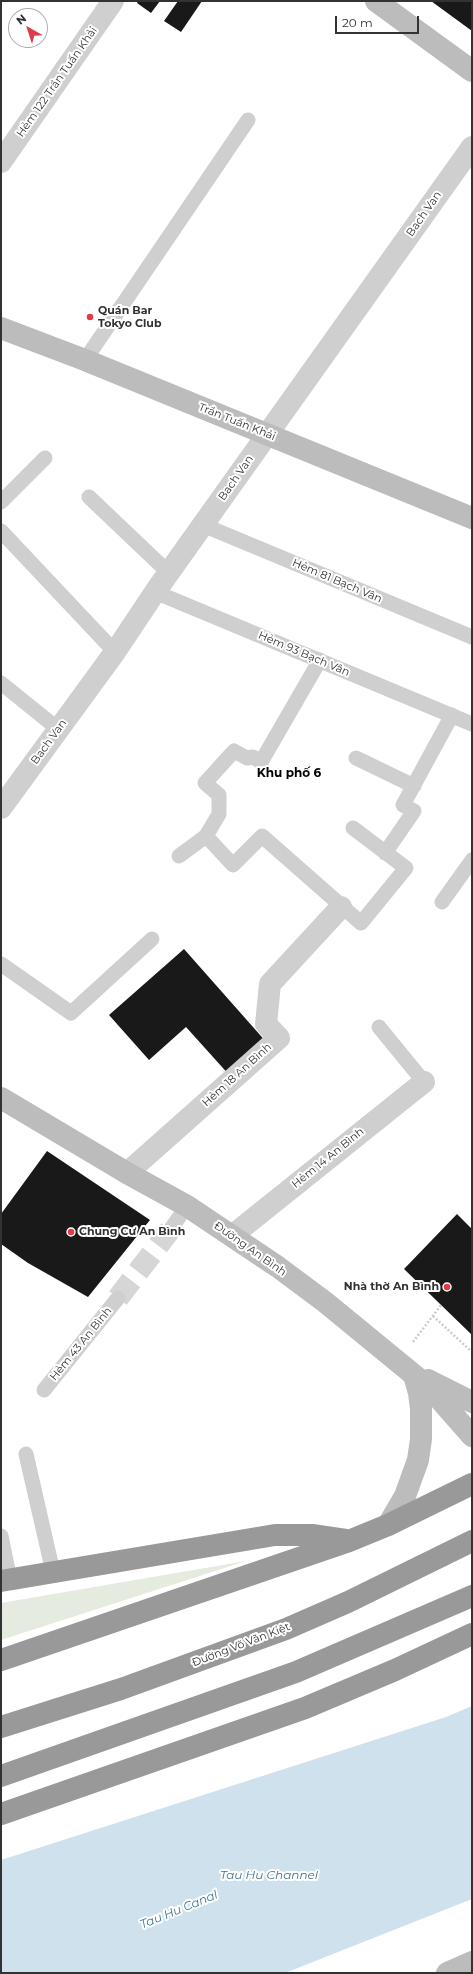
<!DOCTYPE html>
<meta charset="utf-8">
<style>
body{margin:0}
#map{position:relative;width:473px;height:1974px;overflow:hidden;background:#fff;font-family:Montserrat,sans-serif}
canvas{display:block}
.frame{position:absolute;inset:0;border:2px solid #323232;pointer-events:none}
.north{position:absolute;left:8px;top:8px;width:40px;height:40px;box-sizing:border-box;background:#fff;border:1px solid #adadad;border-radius:50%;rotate:321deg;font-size:11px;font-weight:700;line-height:16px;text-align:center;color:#323232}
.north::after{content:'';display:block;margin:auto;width:14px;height:18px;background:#e23a48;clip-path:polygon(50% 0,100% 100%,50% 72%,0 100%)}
.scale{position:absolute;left:335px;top:16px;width:84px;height:18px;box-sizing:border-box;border:2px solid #323232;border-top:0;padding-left:5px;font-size:12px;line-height:14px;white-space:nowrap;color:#323232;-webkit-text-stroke:3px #fff;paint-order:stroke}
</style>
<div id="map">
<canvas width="473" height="1974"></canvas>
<div class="frame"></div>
<div class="north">N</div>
<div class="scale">20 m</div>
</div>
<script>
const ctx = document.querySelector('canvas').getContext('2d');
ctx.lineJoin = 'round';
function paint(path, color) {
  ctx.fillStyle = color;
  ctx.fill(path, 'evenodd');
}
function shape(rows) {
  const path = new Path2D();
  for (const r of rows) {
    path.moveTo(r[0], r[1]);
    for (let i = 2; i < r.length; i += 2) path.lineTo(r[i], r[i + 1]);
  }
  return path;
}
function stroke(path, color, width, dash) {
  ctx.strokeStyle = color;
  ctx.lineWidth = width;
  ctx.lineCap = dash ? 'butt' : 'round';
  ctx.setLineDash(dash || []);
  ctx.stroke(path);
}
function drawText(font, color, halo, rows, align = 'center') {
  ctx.font = font + ' Montserrat,sans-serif';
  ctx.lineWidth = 4;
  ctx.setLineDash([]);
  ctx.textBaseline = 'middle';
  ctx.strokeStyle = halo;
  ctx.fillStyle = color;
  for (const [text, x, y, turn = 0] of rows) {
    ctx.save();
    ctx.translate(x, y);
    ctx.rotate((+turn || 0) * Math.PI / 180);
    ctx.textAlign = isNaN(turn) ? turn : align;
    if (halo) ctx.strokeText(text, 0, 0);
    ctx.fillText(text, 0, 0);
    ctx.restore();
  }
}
paint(shape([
 [246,1561,1,1640,1,1603]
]), '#e5ebde');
paint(shape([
 [472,1706,472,1899,285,1973,1,1973,1,1860,446,1717]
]), '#cee1ed');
paint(shape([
 [138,1,160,1,151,13,137,3],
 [178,1,202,1,181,32,164,21],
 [431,1,472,1,472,31],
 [184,949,268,1044,231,1077,186,1027,149,1060,109,1015],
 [47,1151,150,1220,88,1297,28,1263,1,1244,1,1214],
 [457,1214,472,1229,472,1335,404,1269]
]), '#191919');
stroke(shape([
 [118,1298,170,1230]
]), '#d6d6d6', 22, [22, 11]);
stroke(shape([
 [433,1316,472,1352],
 [413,1342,441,1305]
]), '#ccc', 2.5, [2, 2]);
stroke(shape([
 [85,360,248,120],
 [89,497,169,573],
 [1,502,45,458],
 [203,525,472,637],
 [1,531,115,652],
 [155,592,472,724],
 [1,683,58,729],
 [356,758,414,786],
 [206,836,233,865,262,836,361,923,406,868,353,828],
 [385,853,414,811,403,805,452,715],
 [179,856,206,836,219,814,219,795,205,783,234,751,247,758,253,757,261,762,320,660],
 [442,902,472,860],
 [1,964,71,1013,152,939],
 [379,1027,424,1082],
 [170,1230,187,1206],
 [44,1390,118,1298],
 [26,1454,53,1572],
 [1,1536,10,1580]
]), '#cfcfcf', 15);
stroke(shape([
 [1,162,113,1],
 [1,808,115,652,155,592,472,147],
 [127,1173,279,1038,266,1024,270,984,341,907],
 [233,1235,424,1082]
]), '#cfcfcf', 22);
stroke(shape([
 [376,1,472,71],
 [1,328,85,360,472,518],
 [1,1098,127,1173,187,1206,278,1267,325,1302,414,1375,436,1395,472,1436],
 [428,1380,472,1402],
 [388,1525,405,1496,418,1460,421,1439,421,1409,419,1393,414,1375],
 [447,1973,472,1962]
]), '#bcbcbc', 22);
stroke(shape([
 [1,1581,275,1535,312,1535,346,1540],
 [1,1660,349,1541,388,1525,472,1484],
 [1,1727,121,1689,286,1629,348,1602,472,1541],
 [1,1776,296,1672,472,1596],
 [1,1814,305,1708,395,1670,472,1634]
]), '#999', 22);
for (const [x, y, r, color] of [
 [90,317,4,"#e23a48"],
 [71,1232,4,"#e23a48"],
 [447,1287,4,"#e23a48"]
]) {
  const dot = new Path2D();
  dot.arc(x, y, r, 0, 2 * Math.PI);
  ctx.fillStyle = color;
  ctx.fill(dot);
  stroke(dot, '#fff', 1.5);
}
drawText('11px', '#323232', '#fff', [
 ["Hẻm 122 Trần Tuấn Khải",57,82,-55],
 ["Bach Van",424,214,-55],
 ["Trần Tuấn Khải",237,422,22],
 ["Bach Van",236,478,-55],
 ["Hẻm 81 Bạch Vân",337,581,23],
 ["Hẻm 93 Bạch Vân",304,654,23],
 ["Bach Van",49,742,-54],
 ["Hẻm 18 An Bình",237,1075,-42],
 ["Hẻm 14 An Bình",328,1158,-39],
 ["Đường An Bình",250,1249,35],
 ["Hẻm 43 An Bình",81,1344,-51],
 ["Đường Võ Văn Kiệt",241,1645,-21]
]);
drawText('bold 11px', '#323232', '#fff', [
 ["Quán Bar",98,311],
 ["Tokyo Club",98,324],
 ["Chung Cư An Bình",79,1232],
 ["Nhà thờ An Bình",439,1287,"right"]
], 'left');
drawText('bold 12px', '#000', '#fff', [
 ["Khu phố 6",289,773]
]);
drawText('italic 12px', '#407493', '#fff', [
 ["Tau Hu Channel",269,1875],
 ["Tau Hu Canal",179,1910,-22]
]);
</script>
